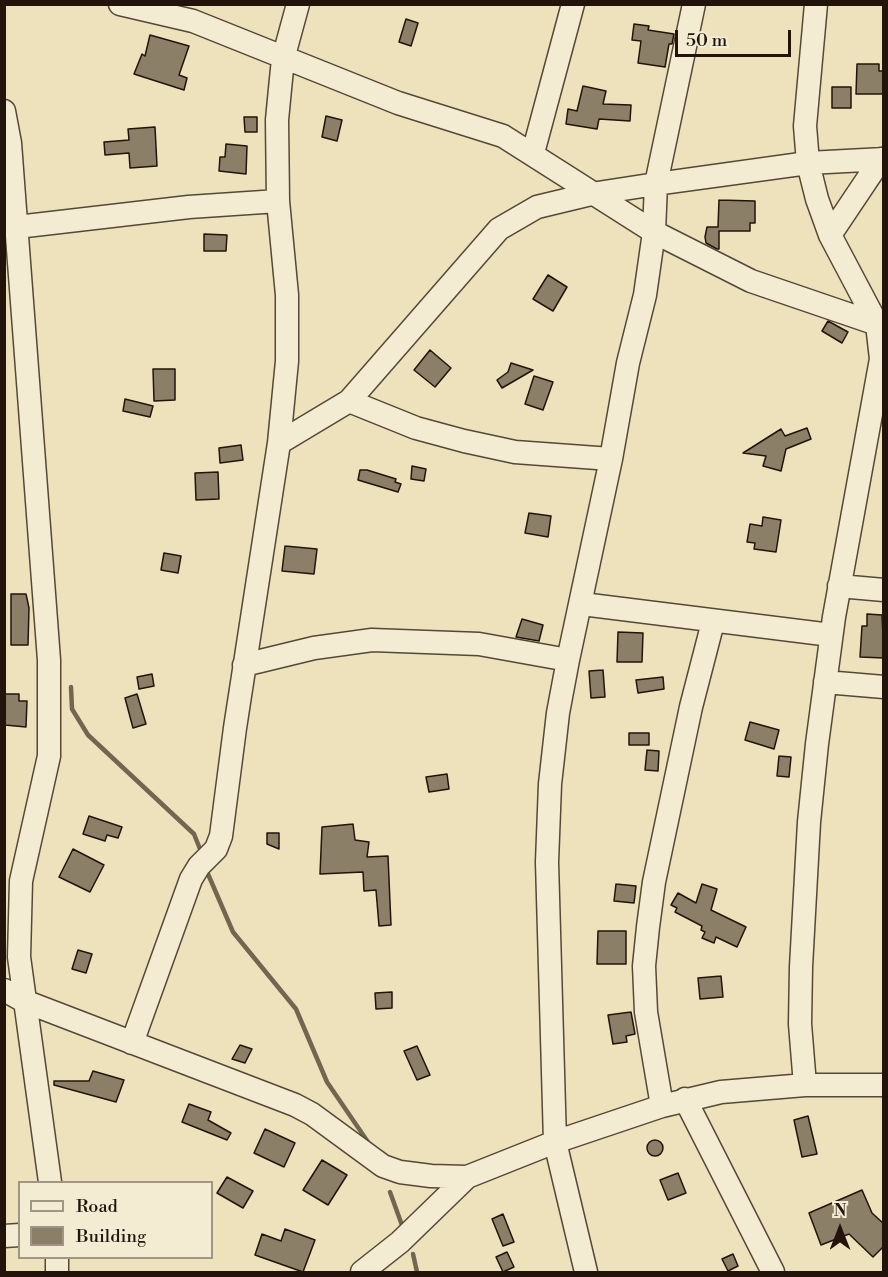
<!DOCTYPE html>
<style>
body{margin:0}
#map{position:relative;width:888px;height:1277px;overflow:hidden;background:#ede2bb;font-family:"Libre Bodoni",serif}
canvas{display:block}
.frame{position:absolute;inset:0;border:6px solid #22140b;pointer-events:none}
.legend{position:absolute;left:18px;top:1181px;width:195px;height:78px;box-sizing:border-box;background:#f3ecd3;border:2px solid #9f9683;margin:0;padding:8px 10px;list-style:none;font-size:18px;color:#22140b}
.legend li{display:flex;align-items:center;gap:12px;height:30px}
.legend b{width:30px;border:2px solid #9f9683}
.north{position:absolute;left:810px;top:1199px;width:60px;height:60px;-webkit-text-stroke:4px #f3ecd3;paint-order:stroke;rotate:0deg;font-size:16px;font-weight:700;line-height:24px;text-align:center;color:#22140b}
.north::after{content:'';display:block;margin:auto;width:21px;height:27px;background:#22140b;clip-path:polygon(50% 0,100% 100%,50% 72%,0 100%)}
.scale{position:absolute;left:675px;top:30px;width:116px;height:27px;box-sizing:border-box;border:3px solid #22140b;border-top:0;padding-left:8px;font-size:18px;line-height:21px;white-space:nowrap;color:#22140b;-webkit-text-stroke:4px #f3ecd3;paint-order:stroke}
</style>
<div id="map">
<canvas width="888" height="1277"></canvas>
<div class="frame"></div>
<ul class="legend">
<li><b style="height:8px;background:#f3ecd3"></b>Road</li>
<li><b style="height:16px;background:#8c7f67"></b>Building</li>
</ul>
<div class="north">N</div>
<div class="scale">50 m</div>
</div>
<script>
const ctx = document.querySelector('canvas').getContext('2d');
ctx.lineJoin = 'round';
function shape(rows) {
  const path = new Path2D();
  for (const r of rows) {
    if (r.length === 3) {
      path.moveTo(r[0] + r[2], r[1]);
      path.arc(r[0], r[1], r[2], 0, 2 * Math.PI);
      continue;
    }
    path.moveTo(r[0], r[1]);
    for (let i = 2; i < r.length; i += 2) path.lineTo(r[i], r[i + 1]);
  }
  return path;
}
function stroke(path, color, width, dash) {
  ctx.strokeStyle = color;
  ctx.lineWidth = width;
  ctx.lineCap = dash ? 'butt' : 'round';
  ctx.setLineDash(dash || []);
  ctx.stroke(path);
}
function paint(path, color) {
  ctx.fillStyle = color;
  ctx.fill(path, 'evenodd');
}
stroke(shape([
 [71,687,72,709,88,735,194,834,202,854],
 [208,874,233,932,296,1009,327,1082,370,1145],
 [390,1192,403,1228],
 [413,1254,417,1272]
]), '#726651', 4.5);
const building = shape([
 [406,19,418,23,411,46,399,42,406,19],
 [634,24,649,26,648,30,674,34,672,44,669,44,665,67,638,63,641,41,632,40,634,24],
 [150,35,189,46,179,75,187,78,184,90,134,74,142,54,145,56,150,35],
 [857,64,879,64,879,71,884,71,884,94,856,94,857,64],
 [583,86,606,91,603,104,631,105,630,121,599,119,597,129,566,124,568,109,577,111,583,86],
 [832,87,851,87,851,108,832,108,832,87],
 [326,116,342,120,337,141,322,137,326,116],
 [244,117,257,117,257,132,245,132,244,117],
 [155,127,157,166,130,168,129,153,105,155,104,142,129,140,128,129,155,127],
 [226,144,247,146,246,174,219,171,220,157,225,157,226,144],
 [719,200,755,201,755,223,750,223,750,231,719,231,719,249,717,249,706,243,705,237,707,227,718,227,719,200],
 [204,234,227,235,226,251,204,251,204,234],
 [548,275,567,287,553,311,533,299,548,275],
 [828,321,848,332,842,343,822,331,828,321],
 [430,350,451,368,435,387,414,370,430,350],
 [511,363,533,370,502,388,497,380,508,372,511,363],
 [153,369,175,369,175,400,154,401,153,369],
 [534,376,553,382,543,410,525,404,534,376],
 [125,399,153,406,150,417,123,411,125,399],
 [807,428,811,439,786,449,781,471,763,466,766,456,743,453,781,429,785,436,807,428],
 [241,445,243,460,220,463,219,448,241,445],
 [412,466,426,469,424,481,411,479,412,466],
 [360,470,367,470,396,479,395,482,401,484,398,492,358,480,360,470],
 [218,472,219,499,196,500,195,473,218,472],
 [529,513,551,516,548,537,525,533,529,513],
 [763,517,781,520,776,552,754,549,755,543,747,542,750,524,762,526,763,517],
 [285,546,317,549,314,574,282,571,285,546],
 [164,553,181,556,178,573,161,570,164,553],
 [11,594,26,594,29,608,28,645,11,645,11,594],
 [867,614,882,615,884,658,860,657,862,626,867,626,867,614],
 [522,619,543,625,539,641,516,637,522,619],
 [618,632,643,633,642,662,617,662,618,632],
 [603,670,605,697,591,698,589,671,603,670],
 [152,674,154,686,139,689,137,677,152,674],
 [663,677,664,689,638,693,636,680,663,677],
 [4,694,19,694,19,701,27,701,26,727,5,725,4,694],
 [137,694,146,724,133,728,125,698,137,694],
 [750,722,779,730,774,749,745,740,750,722],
 [629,733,649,733,649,745,629,745,629,733],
 [647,750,659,751,658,771,645,770,647,750],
 [779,756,791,757,789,777,777,776,779,756],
 [447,774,449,789,429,792,426,777,447,774],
 [89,816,122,827,118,838,107,835,105,841,83,834,89,816],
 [353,824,355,840,369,842,367,857,388,856,391,925,379,926,376,890,364,891,363,872,320,874,322,827,353,824],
 [267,833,279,833,279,849,267,844,267,833],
 [73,849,104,865,90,892,59,877,73,849],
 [616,884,636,886,634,903,614,901,616,884],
 [702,884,717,889,711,910,746,927,737,947,716,937,714,943,702,938,705,932,701,930,702,926,675,912,677,908,671,905,678,893,696,903,702,884],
 [598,931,626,931,626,964,597,964,598,931],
 [78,950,92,954,86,973,72,969,78,950],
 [721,976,723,997,700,999,698,978,721,976],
 [392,992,392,1008,376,1009,375,993,392,992],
 [631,1012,635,1034,626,1036,627,1042,613,1044,608,1015,631,1012],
 [240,1045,252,1049,245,1063,232,1059,240,1045],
 [417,1046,430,1075,417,1080,404,1051,417,1046],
 [93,1071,124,1080,116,1102,54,1085,54,1081,89,1081,93,1071],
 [189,1104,211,1112,208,1120,231,1133,227,1140,182,1122,189,1104],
 [808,1116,817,1154,802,1157,794,1120,808,1116],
 [265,1129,295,1143,284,1167,254,1153,265,1129],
 [655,1148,8],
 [322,1160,347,1175,328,1205,303,1190,322,1160],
 [678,1173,686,1193,668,1200,660,1180,678,1173],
 [227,1177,253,1191,243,1208,217,1193,227,1177],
 [862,1190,872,1213,884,1224,884,1246,873,1257,849,1234,821,1245,809,1213,862,1190],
 [503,1214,514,1242,503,1246,492,1219,503,1214],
 [285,1229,315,1240,303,1272,255,1255,262,1234,281,1241,285,1229],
 [507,1252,514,1267,503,1272,496,1257,507,1252],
 [733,1254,738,1266,728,1271,722,1259,733,1254]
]);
paint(building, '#8c7f67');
stroke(building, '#22140b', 1.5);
const minor = shape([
 [120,4,193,21,398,103,503,136,654,232,645,295,628,363,611,459,568,660,558,713,550,784,547,862,555,1142,586,1272],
 [694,4,656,184,654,232,751,281,877,324],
 [4,111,10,143,49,660,49,756,21,881,19,957,50,1182],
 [533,153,573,4],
 [278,201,277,120,280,89,283,59,298,4],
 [17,227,189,207,278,201,287,295,287,361,279,443,349,401,499,229,537,207,591,194,656,184,808,163,884,159],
 [830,235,881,159],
 [349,401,416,428,464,441,515,452,611,459],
 [839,586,884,590],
 [582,604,831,635],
 [244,665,314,648,372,640,479,644,568,660],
 [825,682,884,687],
 [4,990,24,1001,295,1105,312,1114,383,1166,400,1172,431,1176,467,1177,555,1142,662,1106,721,1092,805,1085,884,1085],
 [132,1043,191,879,199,866,216,849,221,836,235,728,279,443],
 [805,1085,800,1024,801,967,809,822,817,744,834,617,881,359,877,324,830,235,817,199,808,163,805,126,816,4],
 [685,1099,773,1272],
 [662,1106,646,1012,644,966,648,927,654,882,691,707,713,622],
 [4,1236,20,1235],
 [57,1272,57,1258],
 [362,1272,400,1242,467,1177]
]);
stroke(minor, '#554837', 25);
stroke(minor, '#f3ecd3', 22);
</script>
